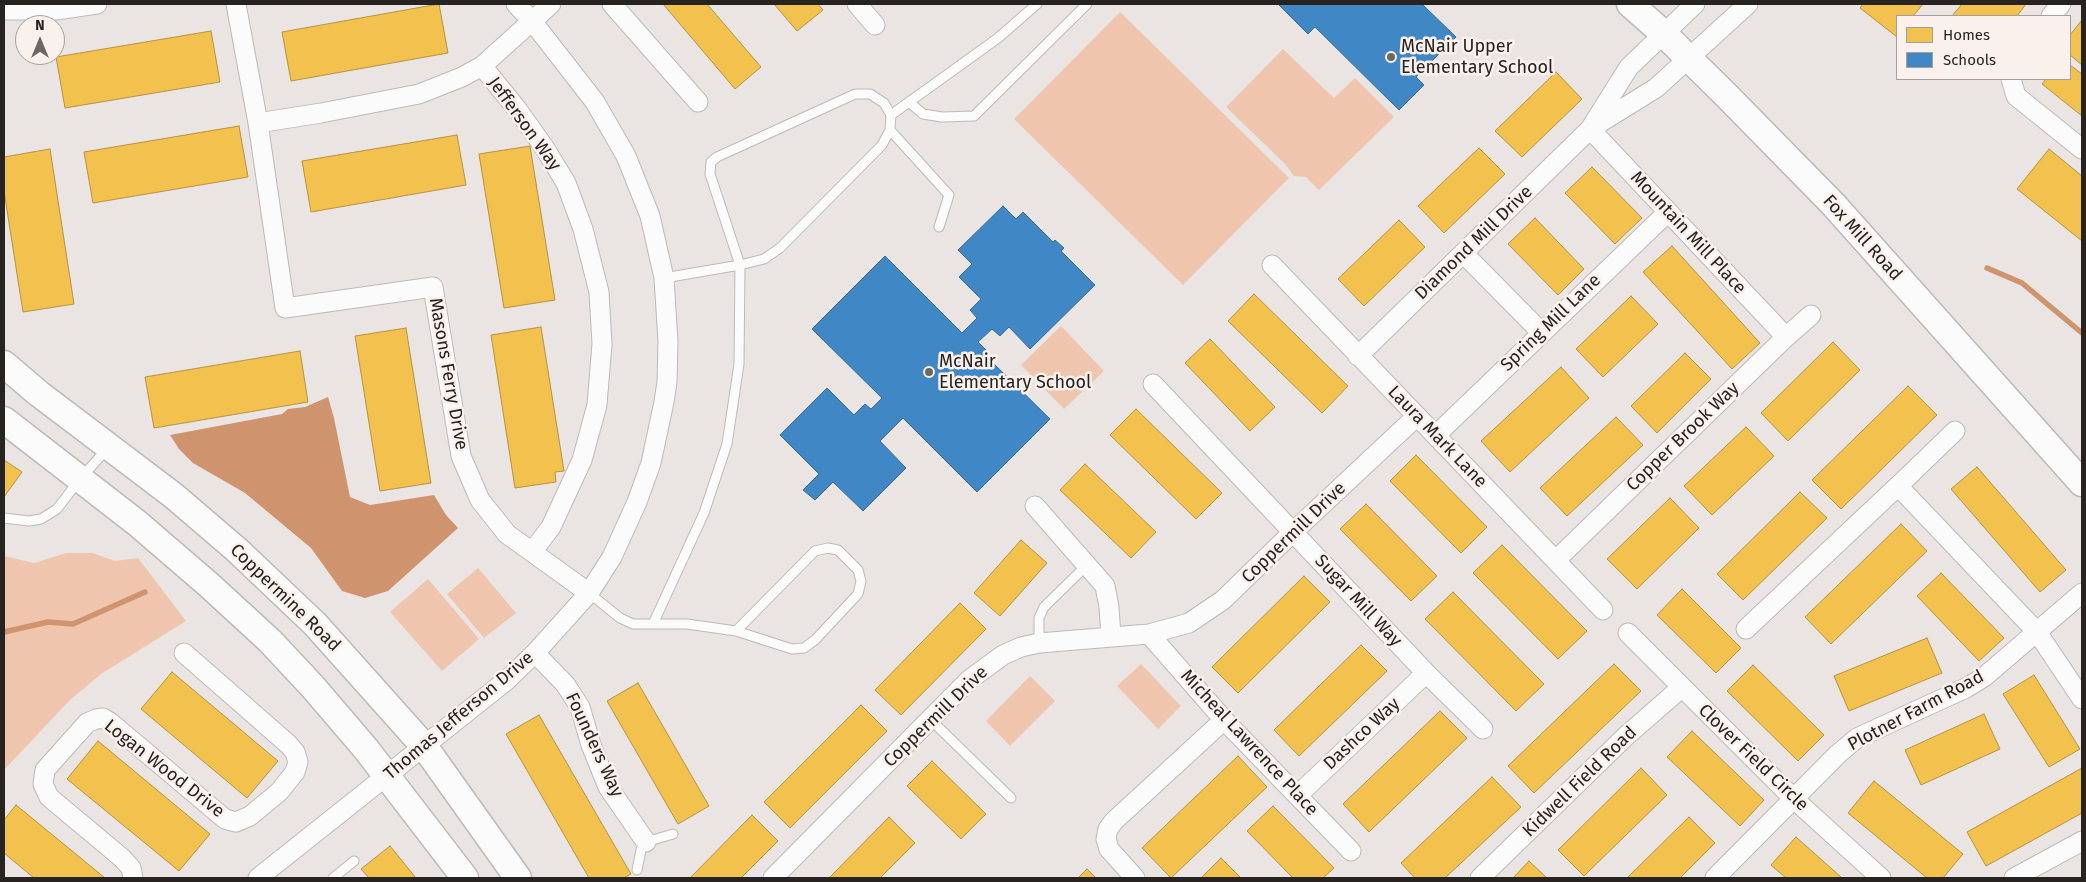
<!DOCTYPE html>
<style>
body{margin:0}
#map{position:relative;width:2086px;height:882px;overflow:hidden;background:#eae5e2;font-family:"Fira Sans",sans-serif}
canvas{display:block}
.frame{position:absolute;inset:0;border:5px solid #262321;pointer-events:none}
.legend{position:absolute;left:1896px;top:15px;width:175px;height:65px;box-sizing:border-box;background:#faf1ec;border:1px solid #a59f9b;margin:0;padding:6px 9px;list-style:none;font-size:15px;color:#262321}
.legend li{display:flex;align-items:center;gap:10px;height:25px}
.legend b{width:25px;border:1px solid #a59f9b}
.north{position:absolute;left:15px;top:15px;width:50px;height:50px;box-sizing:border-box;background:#faf1ec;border:1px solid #a59f9b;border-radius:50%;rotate:0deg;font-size:14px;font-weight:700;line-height:20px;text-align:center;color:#262321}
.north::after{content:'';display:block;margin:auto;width:18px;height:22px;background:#6b6765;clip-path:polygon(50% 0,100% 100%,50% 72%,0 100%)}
</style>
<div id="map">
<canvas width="2086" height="882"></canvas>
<div class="frame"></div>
<ul class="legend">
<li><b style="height:14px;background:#f2c14e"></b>Homes</li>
<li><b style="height:14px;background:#3f88c5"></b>Schools</li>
</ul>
<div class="north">N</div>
</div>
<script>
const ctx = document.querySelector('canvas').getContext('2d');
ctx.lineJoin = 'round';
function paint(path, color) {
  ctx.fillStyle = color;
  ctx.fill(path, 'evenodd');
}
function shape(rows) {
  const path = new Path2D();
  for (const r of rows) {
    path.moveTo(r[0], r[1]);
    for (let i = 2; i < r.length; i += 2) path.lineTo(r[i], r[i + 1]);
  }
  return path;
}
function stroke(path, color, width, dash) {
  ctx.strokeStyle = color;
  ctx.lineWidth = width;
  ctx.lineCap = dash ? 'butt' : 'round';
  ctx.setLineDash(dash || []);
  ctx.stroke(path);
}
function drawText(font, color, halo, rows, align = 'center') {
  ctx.font = font + ' "Fira Sans",sans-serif';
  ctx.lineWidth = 5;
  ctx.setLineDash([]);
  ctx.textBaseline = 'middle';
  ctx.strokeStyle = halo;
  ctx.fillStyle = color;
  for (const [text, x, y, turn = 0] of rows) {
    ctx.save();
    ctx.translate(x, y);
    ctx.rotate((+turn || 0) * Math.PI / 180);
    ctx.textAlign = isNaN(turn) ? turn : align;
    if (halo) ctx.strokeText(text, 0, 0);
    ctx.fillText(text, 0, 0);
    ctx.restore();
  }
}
paint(shape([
 [1120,12,1289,178,1183,285,1014,119],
 [1283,49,1334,98,1355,78,1394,117,1319,190,1306,177,1294,176,1285,164,1226,107],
 [1061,326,1104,371,1064,409,1021,365],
 [66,553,93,553,115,561,138,558,186,621,101,674,69,701,4,770,4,556,34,563],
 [478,568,516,613,484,638,447,594],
 [428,579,479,639,442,671,390,612],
 [1141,664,1181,706,1158,729,1117,686],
 [1030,676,1055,701,1010,746,986,721]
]), '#efc6ad');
paint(shape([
 [328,397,334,418,350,497,370,505,434,495,446,515,458,528,388,591,365,598,342,591,311,548,245,493,193,463,179,449,170,435,282,414,288,409,305,407]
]), '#cf946e');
const homes = shape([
 [439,4,448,53,291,81,282,32,439,4],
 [663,4,707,4,761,67,735,89,663,4],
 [774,4,818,4,823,10,797,31,774,4],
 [1863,4,1923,4,1913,16,1897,16,1897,37,1860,8,1863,4],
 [1962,4,2026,4,2017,16,1952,16,1962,4],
 [2082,20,2082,65,2070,55,2070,35,2082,20],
 [211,31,220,82,65,108,56,57,211,31],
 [2070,65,2082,74,2082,116,2042,84,2046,79,2070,79,2070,65],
 [1556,72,1582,99,1522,157,1495,131,1556,72],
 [239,126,248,177,93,203,84,152,239,126],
 [457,135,466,185,311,212,302,161,457,135],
 [530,146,555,300,504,308,479,154,530,146],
 [1479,148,1505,174,1444,233,1418,206,1479,148],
 [50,149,74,304,23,312,4,191,4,157,50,149],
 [2049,149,2082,176,2082,241,2017,189,2049,149],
 [1592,167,1642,218,1615,244,1565,193,1592,167],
 [1535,218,1584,269,1558,295,1508,244,1535,218],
 [1399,220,1425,247,1364,306,1338,279,1399,220],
 [1672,246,1760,343,1732,369,1643,272,1672,246],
 [1254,294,1348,386,1322,413,1228,321,1254,294],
 [1631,296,1658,324,1603,377,1576,349,1631,296],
 [541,327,564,471,555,472,556,482,515,488,491,335,541,327],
 [406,328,431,483,380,491,355,336,406,328],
 [1210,339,1275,407,1250,431,1185,363,1210,339],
 [1833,342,1860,370,1788,441,1761,413,1833,342],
 [300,351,308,402,154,428,145,377,300,351],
 [1685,353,1711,379,1657,433,1631,406,1685,353],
 [1561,367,1589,398,1510,472,1481,441,1561,367],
 [1908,386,1937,415,1841,509,1812,480,1908,386],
 [1136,409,1222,493,1196,519,1110,435,1136,409],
 [1616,417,1643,445,1567,516,1540,488,1616,417],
 [1746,427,1774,456,1712,515,1684,486,1746,427],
 [1416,455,1487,527,1461,553,1390,481,1416,455],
 [4,460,22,472,4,497,4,460],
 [1085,464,1156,532,1131,558,1060,490,1085,464],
 [1977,467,2066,570,2040,592,1951,489,1977,467],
 [1800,492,1827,518,1743,600,1717,574,1800,492],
 [1670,498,1699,528,1637,589,1607,559,1670,498],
 [1366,504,1437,576,1411,601,1340,529,1366,504],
 [1901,524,1927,551,1831,644,1805,617,1901,524],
 [1021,540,1047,563,1000,616,974,593,1021,540],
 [1502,545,1587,631,1558,659,1473,573,1502,545],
 [1941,573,2004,638,1979,661,1917,596,1941,573],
 [1304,576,1330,602,1238,693,1212,667,1304,576],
 [1682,589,1741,648,1716,673,1657,615,1682,589],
 [1453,592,1544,684,1516,711,1425,619,1453,592],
 [960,603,986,629,901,715,875,690,960,603],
 [1927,638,1942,673,1849,711,1834,676,1927,638],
 [1361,645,1387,671,1299,756,1274,730,1361,645],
 [1614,664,1641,691,1534,793,1508,766,1614,664],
 [1753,665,1824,735,1798,761,1727,691,1753,665],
 [172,672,278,761,247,798,141,709,172,672],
 [2034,675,2080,749,2049,767,2003,694,2034,675],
 [638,683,709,806,678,824,607,701,638,683],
 [861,705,887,731,790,828,764,802,861,705],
 [1440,711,1467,738,1369,832,1343,804,1440,711],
 [1984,714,2000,749,1921,785,1905,750,1984,714],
 [539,715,631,874,624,878,589,878,506,734,539,715],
 [1692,731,1764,800,1740,826,1667,757,1692,731],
 [98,741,210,834,179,871,67,779,98,741],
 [1238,756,1267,787,1171,878,1142,848,1238,756],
 [932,761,986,814,961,839,907,786,932,761],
 [1641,768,1667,795,1584,876,1558,850,1641,768],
 [2082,768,2082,813,1986,866,1967,832,2082,768],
 [1492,777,1521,807,1445,878,1415,878,1401,863,1492,777],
 [1874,781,1963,854,1943,878,1927,878,1848,813,1874,781],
 [16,805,105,878,34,878,4,853,4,820,16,805],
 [1273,806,1334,868,1323,878,1293,878,1247,831,1273,806],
 [752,815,778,841,741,878,690,878,752,815],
 [889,817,915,843,880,878,829,878,889,817],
 [1689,817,1715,843,1680,878,1627,878,1689,817],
 [1796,837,1842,878,1786,878,1771,865,1796,837],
 [390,846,416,878,369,878,361,869,390,846],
 [1221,858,1241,878,1201,878,1221,858],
 [1529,861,1547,878,1513,878,1529,861],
 [1087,869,1096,878,1078,878,1087,869]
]);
paint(homes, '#f2c14e');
stroke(homes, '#b59240', 1);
const schools = shape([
 [1278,4,1422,4,1456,37,1416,77,1424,85,1399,110,1315,27,1308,34,1278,4],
 [1003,206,1016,219,1023,212,1053,242,1055,240,1064,248,1061,251,1095,285,1030,349,1009,327,1000,336,992,329,978,342,988,352,985,355,1050,419,977,492,903,418,880,441,906,468,863,511,833,482,815,500,803,490,819,474,780,435,827,388,854,415,865,404,871,409,882,398,812,329,885,256,962,333,977,318,970,310,981,299,959,277,972,264,958,250,1003,206]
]);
paint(schools, '#3f88c5');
stroke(schools, '#386a94', 1);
stroke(shape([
 [1987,268,2022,283,2082,333],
 [4,632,48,622,73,624,145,592]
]), '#cf946e', 5.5);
const lane = shape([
 [909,102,923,114,942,117,974,116,1087,4],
 [891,115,998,38,1037,4],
 [890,130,949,195,939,227],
 [4,518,29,521,41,519,57,509,80,479,107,449],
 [589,593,620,618,633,624,687,624,736,631,792,649,804,648,815,640,858,594,861,581,858,570,838,550,828,548,815,551,736,631],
 [653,624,704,513,727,444,739,364,740,265,710,174,711,162,717,157,855,94,870,94,884,103,891,115,890,130,882,145,780,248,764,259,740,265,664,278],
 [1039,643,1039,618,1044,607,1087,565],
 [931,720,1011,798],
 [637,870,641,850,646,842,673,834],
 [333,878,354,861]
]);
const street = shape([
 [236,4,258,123,285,308,433,287,461,456,480,500,507,534,589,593],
 [612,4,698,102],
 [857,4,875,25],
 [4,10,56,10,97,4],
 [2051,16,2061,4],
 [482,66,517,109,544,147,566,183,583,229,599,292,602,344,597,405,582,460,551,527,532,552],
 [2011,79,2016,96,2082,149],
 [258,123,321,113,419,94,462,77,482,66,551,4],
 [1593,127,1656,88,1748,4],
 [1590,129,1786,337],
 [1464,254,1541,332],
 [1272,265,1603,610],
 [1358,356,1590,129,1629,67,1695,4],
 [1153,384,1426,673,1483,729],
 [1436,435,1668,212],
 [1898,486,1955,431],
 [1035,506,1105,586,1109,607,1111,636],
 [1556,560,1786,337,1811,315],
 [1746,629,1898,486,2037,632,2082,699],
 [1628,633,1794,799,1881,878],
 [1149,634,1224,720,1351,851],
 [535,653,565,684,580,707,591,745,608,787,646,842],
 [1298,795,1426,673],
 [133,878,131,868,122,858,49,797,43,784,45,770,87,723,96,719,103,718,111,723,225,819,236,822,250,816,279,792,295,772,298,762,295,752,288,744,184,653],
 [258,878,507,680,535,653,589,593,612,557,637,502,651,463,664,402,667,382,668,341,664,278,650,216,626,156,595,102,532,21,516,4],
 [773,878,969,680,1003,655,1021,647,1039,643,1149,634,1189,623,1223,600,1293,532,1417,416],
 [1135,878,1109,849,1106,839,1108,829,1114,821,1224,720],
 [1480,878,1626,736,1681,688],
 [1715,878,1838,754,1857,738,1966,688,1984,677,2082,593],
 [2014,878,2082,841]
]);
const secondary = shape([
 [1630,4,1663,33,1726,95,1833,204,2082,483],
 [4,364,38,393,174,496,237,550,315,624,424,746,518,878],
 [4,420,137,523,209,585,270,641,313,687,366,749,465,878]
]);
stroke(lane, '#bdb9b7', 11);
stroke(street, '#bdb9b7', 21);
stroke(secondary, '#bdb9b7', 29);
stroke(lane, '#fcfbfb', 9);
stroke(street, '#fcfbfb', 19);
stroke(secondary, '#fcfbfb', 26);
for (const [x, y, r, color] of [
 [1391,57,5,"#6b6765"],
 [929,372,5,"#6b6765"]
]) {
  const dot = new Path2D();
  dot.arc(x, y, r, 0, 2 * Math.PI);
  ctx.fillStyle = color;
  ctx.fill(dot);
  stroke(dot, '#faf1ec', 2);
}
drawText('18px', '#262321', '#faf1ec', [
 ["McNair Upper",1401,47],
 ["Elementary School",1401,68],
 ["McNair",939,362],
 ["Elementary School",939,383]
], 'left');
drawText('18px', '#262321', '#faf1ec', [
 ["Jefferson Way",524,124,54],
 ["Mountain Mill Place",1688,233,47],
 ["Fox Mill Road",1862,238,48],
 ["Diamond Mill Drive",1474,243,-44],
 ["Spring Mill Lane",1551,323,-44],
 ["Masons Ferry Drive",448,374,80],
 ["Laura Mark Lane",1437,437,46],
 ["Copper Brook Way",1683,437,-44],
 ["Coppermill Drive",1294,533,-44],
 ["Coppermine Road",285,598,44],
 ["Sugar Mill Way",1358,601,47],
 ["Plotner Farm Road",1916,711,-28],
 ["Thomas Jefferson Drive",459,716,-40],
 ["Coppermill Drive",936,717,-44],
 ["Dashco Way",1362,734,-43],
 ["Micheal Lawrence Place",1249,743,47],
 ["Founders Way",594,745,65],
 ["Clover Field Circle",1753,758,44],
 ["Logan Wood Drive",164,769,38],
 ["Kidwell Field Road",1580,782,-44]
]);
</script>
